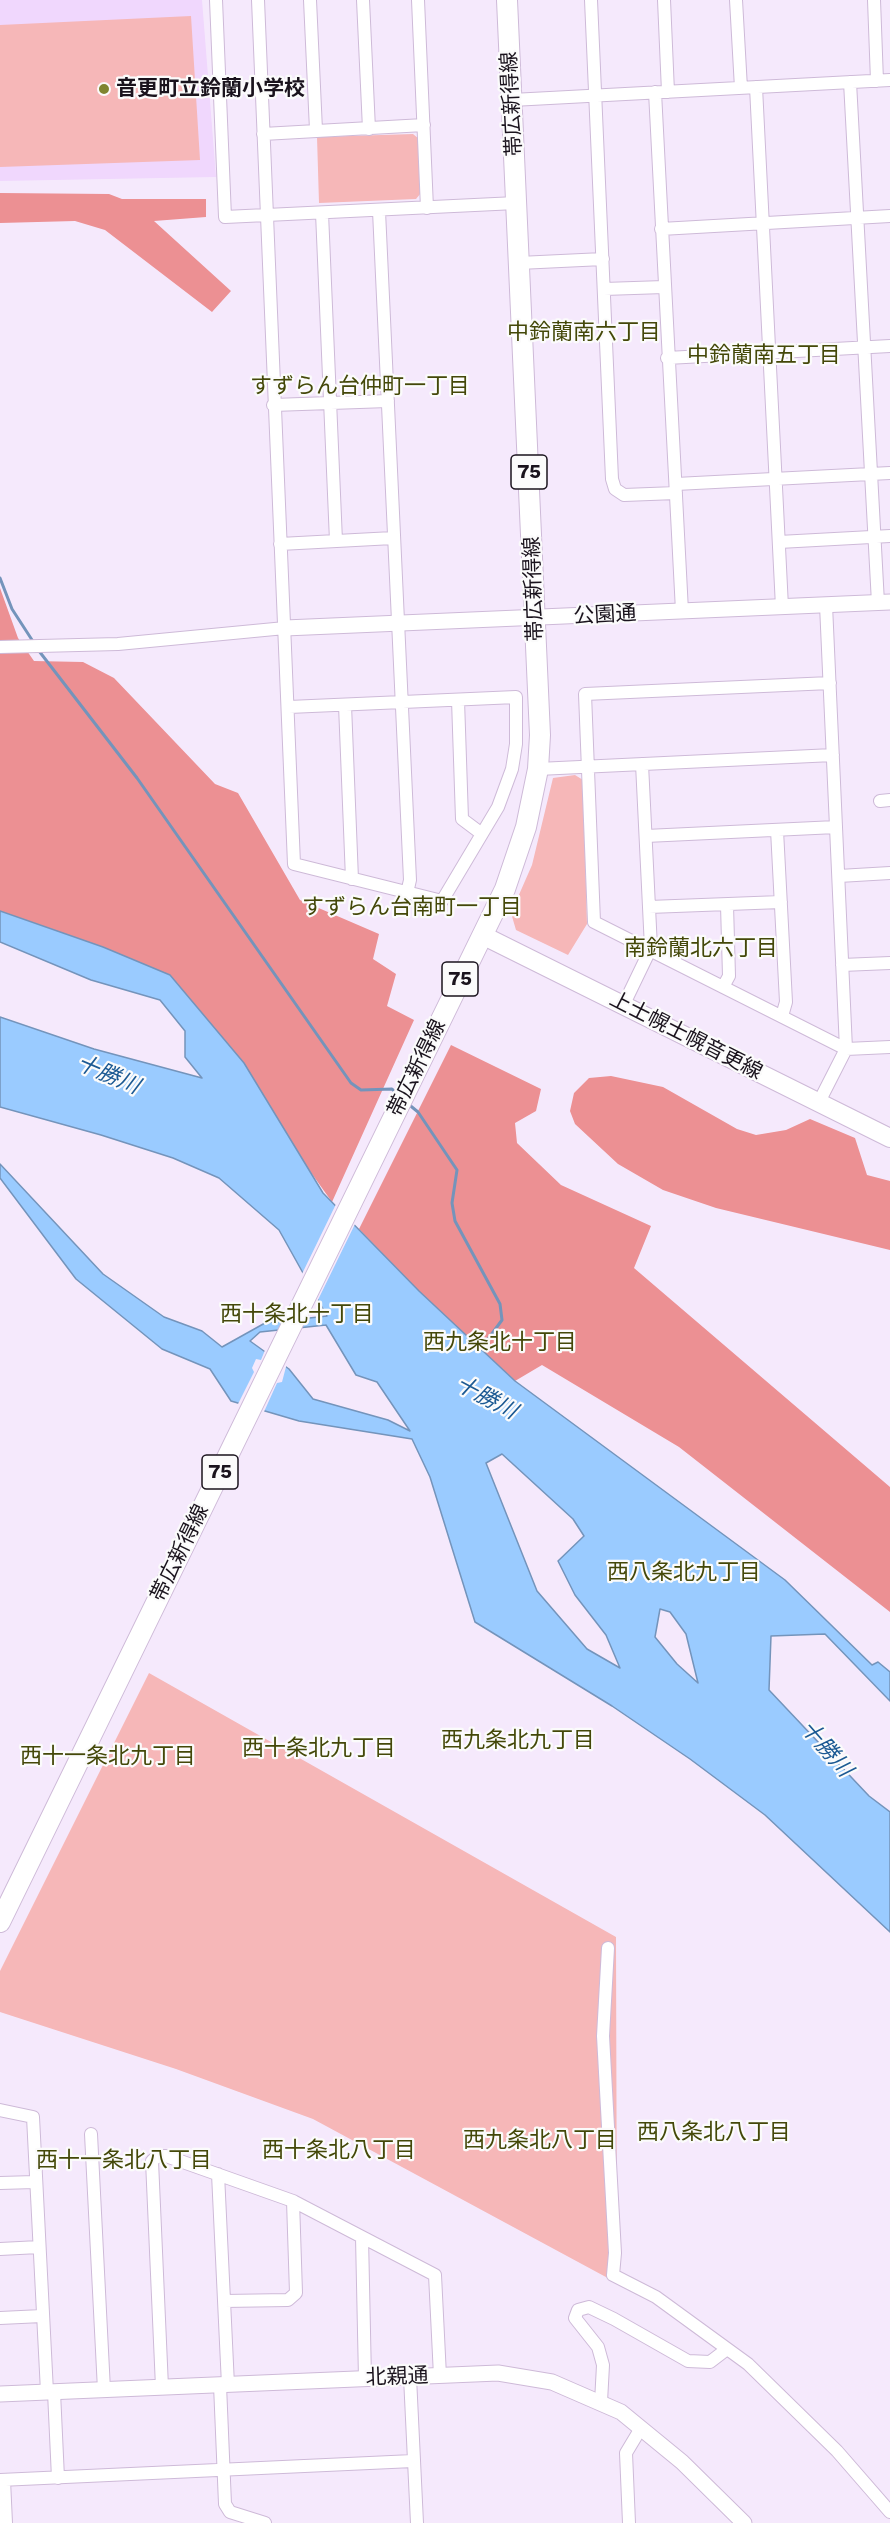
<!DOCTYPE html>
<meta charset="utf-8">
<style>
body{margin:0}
canvas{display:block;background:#f5e9fc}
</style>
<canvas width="890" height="2523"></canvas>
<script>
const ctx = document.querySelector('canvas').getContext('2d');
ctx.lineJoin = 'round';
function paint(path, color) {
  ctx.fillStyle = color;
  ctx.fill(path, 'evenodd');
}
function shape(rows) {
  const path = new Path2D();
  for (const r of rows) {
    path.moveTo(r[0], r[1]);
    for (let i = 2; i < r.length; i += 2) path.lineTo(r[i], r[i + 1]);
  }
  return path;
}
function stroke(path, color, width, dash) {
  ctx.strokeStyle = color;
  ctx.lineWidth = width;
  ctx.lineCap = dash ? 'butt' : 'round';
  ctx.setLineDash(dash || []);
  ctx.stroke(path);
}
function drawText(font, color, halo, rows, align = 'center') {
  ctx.font = font + ' "Work Sans","Noto Sans JP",sans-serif';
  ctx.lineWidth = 4.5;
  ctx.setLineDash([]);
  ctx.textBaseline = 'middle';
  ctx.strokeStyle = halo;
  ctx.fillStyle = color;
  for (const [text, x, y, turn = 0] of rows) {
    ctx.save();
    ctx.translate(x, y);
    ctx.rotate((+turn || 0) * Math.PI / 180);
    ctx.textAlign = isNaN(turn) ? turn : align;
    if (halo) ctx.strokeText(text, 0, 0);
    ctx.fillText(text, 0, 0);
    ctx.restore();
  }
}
paint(shape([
 [0,0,202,0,216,177,0,181]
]), '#f0d7fd');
paint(shape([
 [191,16,200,160,0,167,0,25],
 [413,134,419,139,421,193,416,199,319,203,317,137],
 [575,775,583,780,587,924,568,955,516,930,511,913,532,865,553,778],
 [149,1673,616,1937,617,2283,313,2119,176,2069,0,2012,0,1971]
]), '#f6b7b8');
paint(shape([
 [0,193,109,194,122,199,206,199,206,217,154,221,231,291,212,312,105,230,75,221,0,223],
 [0,588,18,638,34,661,83,662,114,678,215,784,238,793,300,900,379,934,373,959,396,974,387,1006,414,1020,332,1202,170,975,103,947,0,911],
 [451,1045,541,1089,536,1111,515,1123,517,1143,561,1185,651,1226,634,1268,890,1487,890,1612,679,1447,542,1365,515,1381,419,1291,359,1229],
 [611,1076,663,1087,737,1129,756,1135,786,1130,810,1119,855,1138,867,1175,890,1181,890,1250,716,1208,663,1190,618,1164,575,1124,570,1111,574,1093,589,1078]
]), '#ec9093');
const water = shape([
 [0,911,103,947,170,975,244,1063,323,1193,419,1291,515,1381,785,1580,872,1665,878,1662,890,1672,890,1701,825,1634,771,1636,769,1690,869,1796,890,1812,890,1932,765,1815,690,1759,612,1706,475,1622,430,1477,412,1439,299,1421,231,1401,210,1369,162,1349,76,1279,0,1178,0,1164,103,1274,164,1317,202,1331,222,1347,265,1323,327,1316,279,1230,219,1178,173,1158,101,1135,0,1107,0,1017,94,1049,202,1078,185,1057,185,1031,160,1000,91,980,0,942,0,911],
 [326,1325,356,1375,377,1382,410,1431,388,1420,313,1399,289,1369,250,1341,260,1332,326,1325],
 [502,1454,573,1519,584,1536,558,1561,575,1595,606,1635,620,1668,587,1649,537,1591,486,1463,502,1454],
 [660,1609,670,1612,686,1634,698,1683,677,1664,655,1637,660,1609]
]);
paint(water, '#9acbff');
stroke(water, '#7494bb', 1.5);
paint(shape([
 [337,1202,356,1222,316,1304,301,1276],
 [265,1350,287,1363,282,1382,277,1383,263,1414,237,1406,254,1372,252,1368,256,1359,261,1360]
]), '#f5e9fc');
stroke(shape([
 [0,578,12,609,34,643],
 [39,651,137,778,351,1083,361,1090,392,1089,398,1095],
 [407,1103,418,1112,457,1170,452,1203,455,1221,500,1304,502,1320,480,1350]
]), '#7494bb', 3);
const minor = shape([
 [216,0,225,217,516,203],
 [258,0,294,864,442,901,498,807,512,769,516,744,516,697,289,707],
 [310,0,316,130],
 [363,0,369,129],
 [418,0,427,208],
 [591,0,612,479,615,489,624,495,676,493],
 [664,0,668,92],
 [736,0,741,88],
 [874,0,877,81],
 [850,82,878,603],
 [756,87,782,607],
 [655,92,682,611],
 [512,100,890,80],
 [263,134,424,125],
 [379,211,410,880,407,893],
 [322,213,336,541],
 [661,229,890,216],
 [519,263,603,259],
 [604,289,664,287],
 [667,358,890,346],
 [273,405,388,401],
 [676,484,890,473],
 [779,542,890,536],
 [280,544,393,538],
 [0,647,118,644,285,628],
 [830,683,585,694,594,922,846,1049,890,1047],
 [458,700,462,819,482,834],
 [345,705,352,879],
 [538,769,833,755],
 [880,801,890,800],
 [777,830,786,1002,782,1016],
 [646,836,836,827],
 [839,876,890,873],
 [649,907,781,902],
 [842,965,890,963],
 [723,987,729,976,727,905],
 [624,1004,651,948,642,764],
 [819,1102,846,1049,826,605],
 [608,1948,603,2036,615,2253,613,2275,656,2297,748,2364,837,2451,890,2512],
 [0,2110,33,2117,47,2392],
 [91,2134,104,2390],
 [218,2174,228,2385],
 [0,2183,35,2182],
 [293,2201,435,2275,440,2376],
 [362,2237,365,2379],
 [0,2249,39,2247],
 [0,2318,42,2316],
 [410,2377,417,2523],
 [220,2385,225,2504,230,2512,265,2523],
 [162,2387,152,2161,158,2156,166,2156,293,2201,296,2293,288,2300,224,2301],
 [54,2392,58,2478],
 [601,2402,603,2365,598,2347,575,2318,578,2310,589,2307,614,2319,688,2361,710,2362,727,2349],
 [0,2480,413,2461],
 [4,2480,6,2523],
 [629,2523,626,2453,641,2428]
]);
const tertiary = shape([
 [285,628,890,602],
 [0,2394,498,2373,552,2382,621,2412,682,2462,744,2523]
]);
const secondary = shape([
 [482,935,890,1138]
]);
const primary = shape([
 [0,1922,505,889,526,827,538,769,540,735,507,0]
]);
stroke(minor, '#cebad8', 14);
stroke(tertiary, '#cebad8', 17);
stroke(secondary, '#cebad8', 20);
stroke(primary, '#cebad8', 22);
stroke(minor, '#fff', 12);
stroke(tertiary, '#fff', 15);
stroke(secondary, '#fff', 18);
stroke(primary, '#fff', 20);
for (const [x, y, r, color] of [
 [104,89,6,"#7f8530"]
]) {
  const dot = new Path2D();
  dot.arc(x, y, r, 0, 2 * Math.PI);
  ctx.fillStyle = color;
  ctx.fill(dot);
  stroke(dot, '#fbfbfb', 2);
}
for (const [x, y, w] of [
 [529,472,36],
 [460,979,36],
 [220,1472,36]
]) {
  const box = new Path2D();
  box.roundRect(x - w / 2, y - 17, w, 34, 4.5);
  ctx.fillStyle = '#fbfbfb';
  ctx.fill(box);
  stroke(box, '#1a131d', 1.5);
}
drawText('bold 20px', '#1a131d', null, [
 ["75",529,472],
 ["75",460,979],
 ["75",220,1472]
]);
drawText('bold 21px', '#1a131d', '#fbfbfb', [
 ["音更町立鈴蘭小学校",116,89]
], 'left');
drawText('21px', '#1a131d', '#fbfbfb', [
 ["帯広新得線",512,104,-93],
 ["帯広新得線",534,589,-92],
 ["公園通",605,615,-3],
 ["上士幌士幌音更線",686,1036,27],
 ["帯広新得線",417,1068,-64],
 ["帯広新得線",180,1553,-64],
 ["北親通",397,2377,-2]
]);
drawText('22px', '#444809', '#fbfbfb', [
 ["中鈴蘭南六丁目",584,333],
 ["中鈴蘭南五丁目",764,356],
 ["すずらん台仲町一丁目",360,387],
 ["すずらん台南町一丁目",412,908],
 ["南鈴蘭北六丁目",701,949],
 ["西十条北十丁目",297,1315],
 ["西九条北十丁目",500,1343],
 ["西八条北九丁目",684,1573],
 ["西九条北九丁目",518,1741],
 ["西十条北九丁目",319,1749],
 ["西十一条北九丁目",108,1757],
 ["西八条北八丁目",714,2133],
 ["西九条北八丁目",540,2141],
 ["西十条北八丁目",339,2151],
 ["西十一条北八丁目",124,2161]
]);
drawText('italic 22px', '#1b5993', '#fbfbfb', [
 ["十勝川",108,1075,23],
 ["十勝川",486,1398,28],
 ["十勝川",826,1749,49]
]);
</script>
